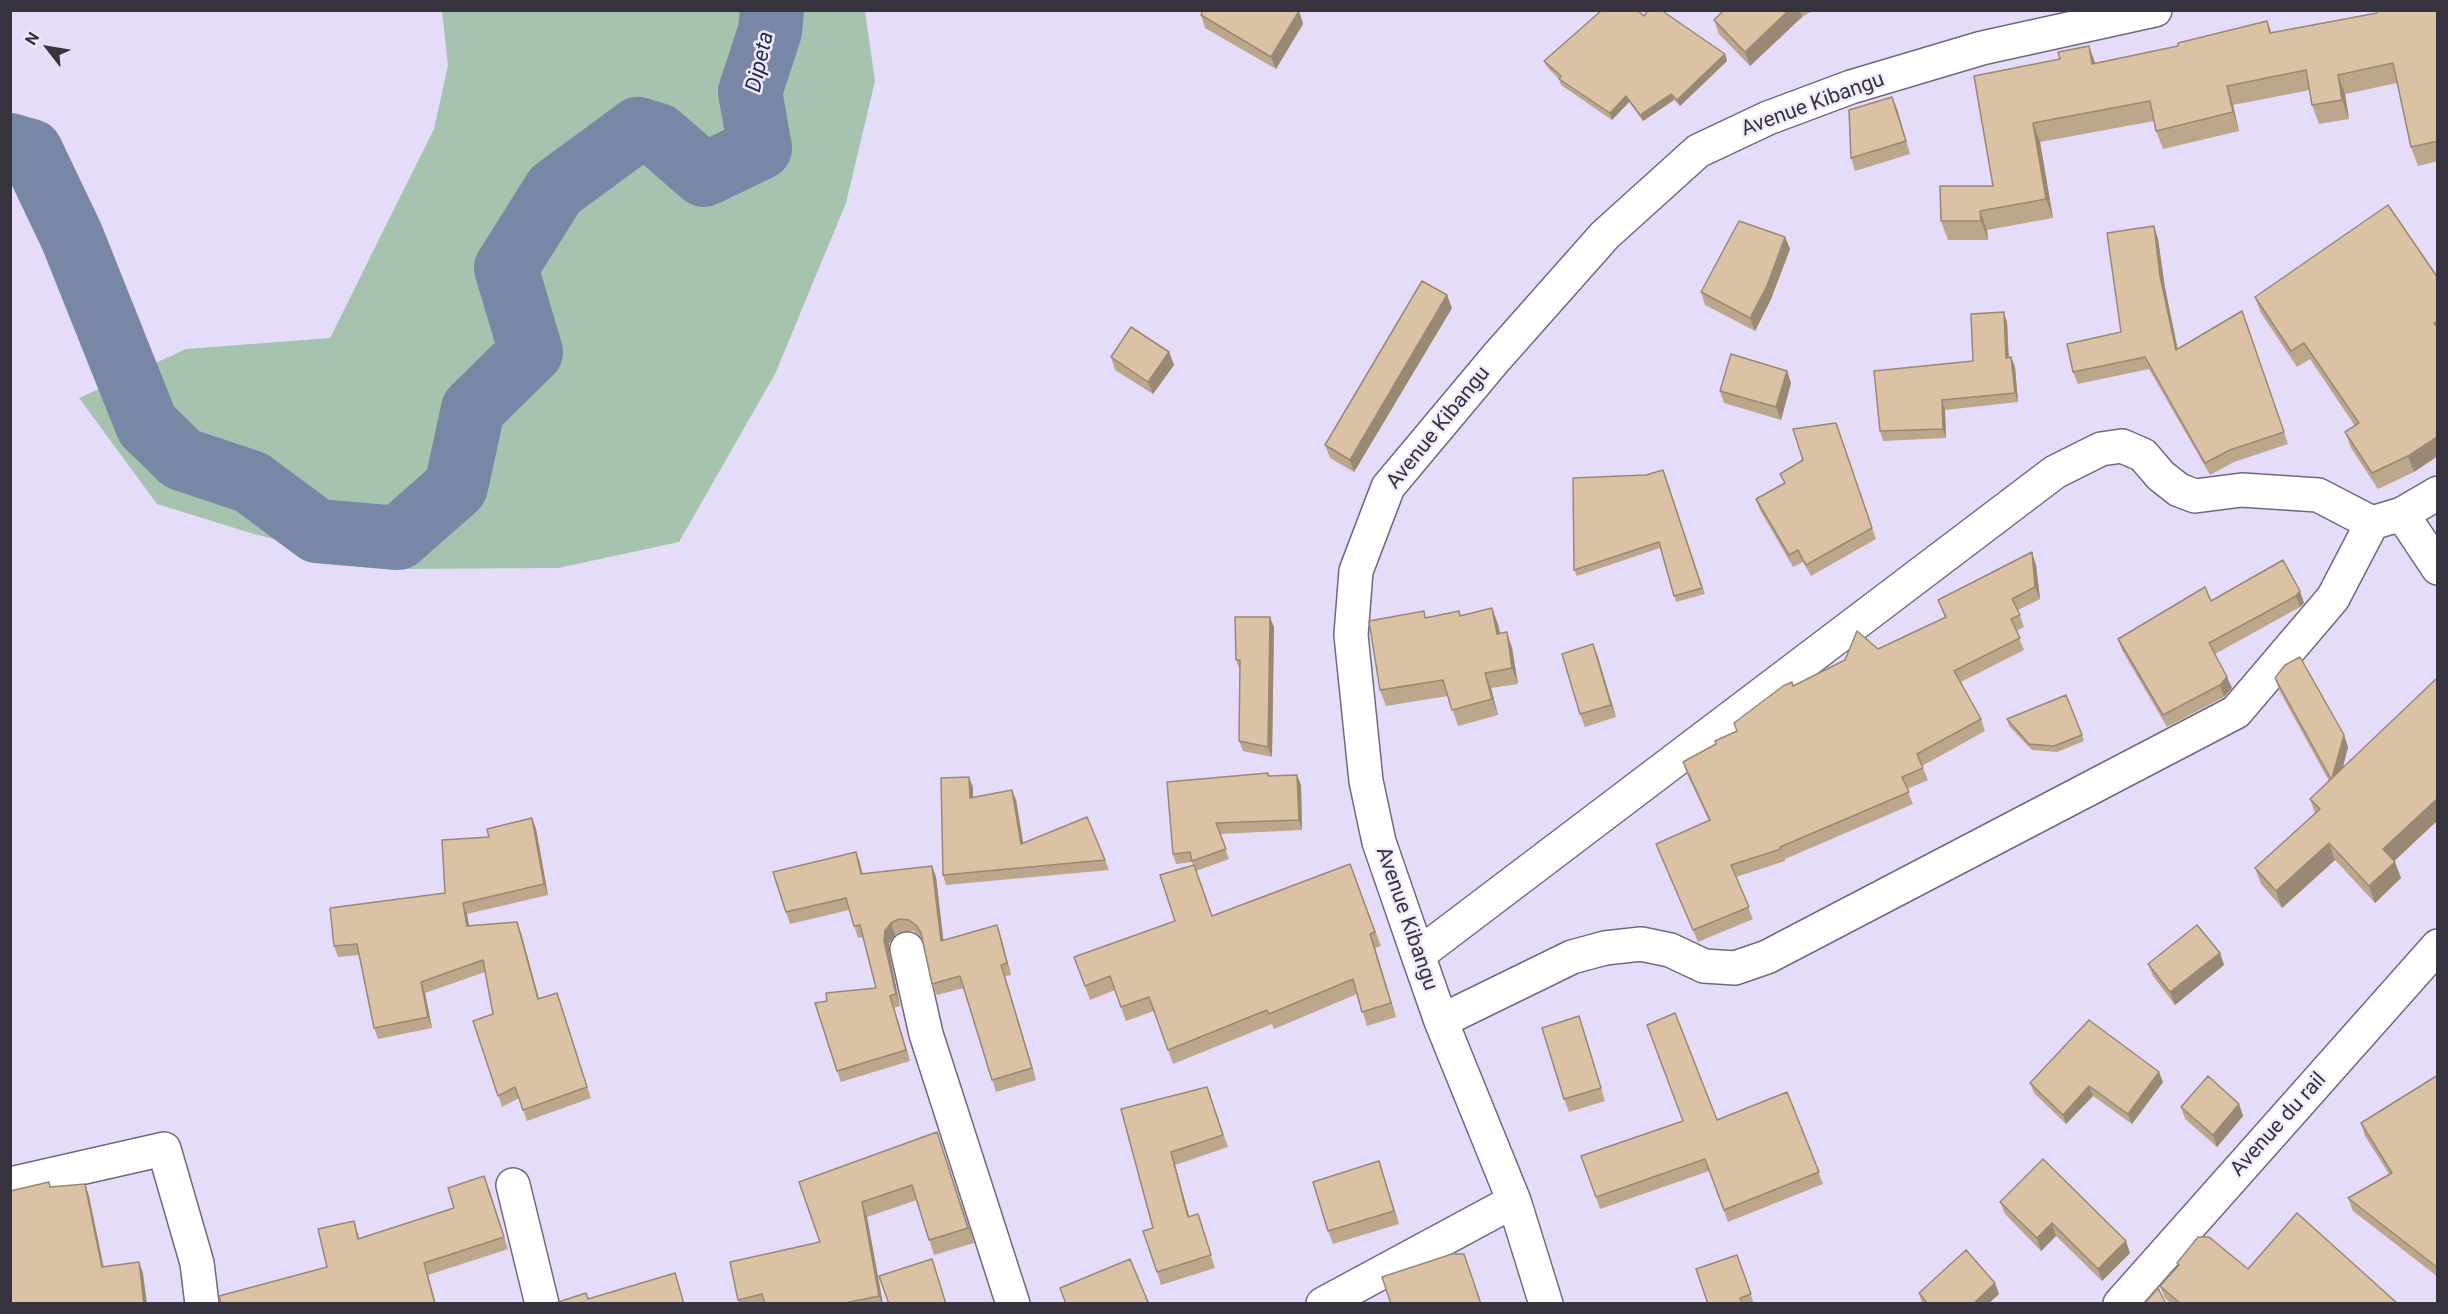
<!DOCTYPE html>
<style>
body{margin:0}
#map{position:relative;width:2448px;height:1314px;overflow:hidden;background:#e5dcf9;font-family:Roboto,sans-serif}
canvas{display:block}
.frame{position:absolute;inset:0;border:12px solid #36333e;pointer-events:none}
.north{position:absolute;left:18px;top:18px;width:60px;height:60px;-webkit-text-stroke:4px #f1ebfd;paint-order:stroke;rotate:301deg;font-size:16px;font-weight:700;line-height:24px;text-align:center;color:#36333e}
.north::after{content:'';display:block;margin:auto;width:21px;height:27px;background:#36333e;clip-path:polygon(50% 0,100% 100%,50% 72%,0 100%)}
</style>
<div id="map">
<canvas width="2448" height="1314"></canvas>
<div class="frame"></div>
<div class="north">N</div>
</div>
<script>
const ctx = document.querySelector('canvas').getContext('2d');
ctx.lineJoin = 'round';
function paint(path, color) {
  ctx.fillStyle = color;
  ctx.fill(path, 'evenodd');
}
function shape(rows) {
  const path = new Path2D();
  for (const r of rows) {
    path.moveTo(r[0], r[1]);
    for (let i = 2; i < r.length; i += 2) path.lineTo(r[i], r[i + 1]);
  }
  return path;
}
function stroke(path, color, width, dash) {
  ctx.strokeStyle = color;
  ctx.lineWidth = width;
  ctx.lineCap = dash ? 'butt' : 'round';
  ctx.setLineDash(dash || []);
  ctx.stroke(path);
}
function drawText(font, color, halo, rows, align = 'center') {
  ctx.font = font + ' Roboto,sans-serif';
  ctx.lineWidth = 5;
  ctx.setLineDash([]);
  ctx.textBaseline = 'middle';
  ctx.strokeStyle = halo;
  ctx.fillStyle = color;
  for (const [text, x, y, turn = 0] of rows) {
    ctx.save();
    ctx.translate(x, y);
    ctx.rotate((+turn || 0) * Math.PI / 180);
    ctx.textAlign = isNaN(turn) ? turn : align;
    if (halo) ctx.strokeText(text, 0, 0);
    ctx.fillText(text, 0, 0);
    ctx.restore();
  }
}
paint(shape([
 [442,11,865,11,875,81,846,203,775,374,679,542,558,568,392,569,254,534,157,504,79,398,186,349,330,338,434,129,448,65]
]), '#a6c3af');
stroke(shape([
 [10,145,31,151,72,237,147,425,182,459,251,482,317,531,398,538,456,487,473,409,531,352,506,268,555,190,638,129,658,135,704,175,760,148,750,92,770,31,772,10]
]), '#7887a6', 64);
const minor = shape([
 [2402,514,2438,568],
 [907,949,926,1034,1013,1304],
 [1418,955,2055,472,2101,449,2122,446,2143,455,2161,476,2179,490,2195,496,2242,490,2318,495,2372,523],
 [1441,1021,1572,957,1605,948,1641,944,1670,950,1704,966,1735,968,1767,957,2236,712,2333,598,2372,523,2402,514,2438,493],
 [10,1184,164,1149,197,1263,202,1304],
 [513,1185,542,1304],
 [1323,1304,1514,1201],
 [1546,1304,1514,1201,1441,1021,1418,955,1379,842,1366,781,1351,635,1356,571,1388,487,1496,358,1605,235,1698,151,1768,118,1851,87,1982,48,2155,10],
 [2120,1304,2438,946]
]);
stroke(minor, '#706881', 36);
stroke(minor, '#fff', 33);
paint(shape([
 [1724,10,1814,10,1802,17,1750,66,1719,34,1714,20],
 [2438,10,2438,161,2418,166,2411,147,2397,83,2345,94,2349,119,2319,124,2312,105,2310,90,2233,105,2239,131,2163,149,2156,131,2154,121,2040,142,2053,218,1987,230,1988,240,1948,240,1941,221,1993,186,2060,59,2095,64,2178,46,2267,21,2272,33],
 [1299,11,1303,24,1276,69,1205,28,1201,15],
 [1644,16,1725,54,1727,61,1680,106,1674,100,1643,121,1629,102,1612,120,1561,85,1559,79,1547,67,1544,61],
 [1897,109,1910,154,1855,171,1851,158],
 [2388,205,2414,472,2378,489,2351,448,2345,432,2355,426,2310,359,2297,367,2261,313,2255,297],
 [1785,237,1790,249,1771,299,1755,331,1705,305,1701,292],
 [2158,239,2165,288,2178,349,2242,311,2288,444,2234,462,2210,475,2149,369,2078,384,2073,372,2121,332],
 [1452,308,1354,472,1330,458,1325,445],
 [2007,322,2009,357,2011,357,2015,367,2018,402,1945,410,1946,438,1883,441,1880,431,1973,361],
 [1169,352,1174,365,1153,394,1115,370,1111,357],
 [1787,371,1791,383,1781,420,1724,403,1720,391],
 [1836,423,1876,539,1811,576,1803,562,1793,567,1760,510,1756,499,1784,483,1780,474,1803,460],
 [1663,470,1705,594,1676,602,1660,548,1577,576,1574,570,1646,475],
 [2283,560,2304,603,2300,607,2215,654,2232,688,2224,697,2167,727,2122,650,2118,639,2211,601],
 [2036,565,2040,599,2018,610,2024,627,2016,631,2024,650,1961,682,1981,719,1985,731,1922,766,1928,780,1907,789,1913,804,1785,859,1785,861,1736,877,1753,919,1698,942,1656,844,1709,821,1687,774,1683,762,1716,744,1737,731,1734,723,1793,686,1878,649,1945,618,1938,600],
 [1424,611,1426,618,1461,616,1498,624,1500,633,1512,648,1518,684,1491,688,1498,715,1458,726,1448,696,1386,706,1380,690],
 [1274,627,1272,757,1243,751,1239,741,1240,670,1236,660],
 [1593,644,1616,717,1585,727,1580,714],
 [2275,678,2344,735,2348,747,2343,768,2438,681,2438,820,2394,861,2401,878,2375,903,2335,860,2282,908,2261,884,2255,868,2315,813,2310,799,2329,781,2279,690],
 [2007,719,2082,735,2084,741,2057,752,2032,750,2009,726],
 [1268,773,1269,776,1301,785,1302,830,1220,834,1229,859,1196,871,1212,916,1350,864,1381,946,1375,948,1396,1017,1367,1026,1357,994,1274,1029,1272,1024,1173,1064,1154,1011,1126,1021,1115,990,1090,1000,1074,957,1175,921,1193,866,1192,862,1176,864,1173,854],
 [973,787,973,797,1016,800,1023,843,1105,860,1109,870,946,885,943,875],
 [532,818,536,829,548,895,467,914,469,926,521,933,539,999,557,993,591,1098,527,1121,519,1098,502,1107,473,1021,493,1014,485,972,425,993,432,1028,378,1039,374,1028,359,955,338,957,334,946,445,893],
 [856,852,863,874,932,866,936,877,943,941,1001,937,1011,975,1005,976,1036,1080,996,1092,964,988,937,995,932,984,923,940,920,936,913,931,903,931,895,935,889,943,889,952,900,1006,894,1008,910,1061,841,1082,837,1071,876,988,863,937,858,938,849,910,790,924,786,912],
 [2220,953,2224,965,2175,1005,2153,976,2148,964],
 [1579,1016,1605,1101,1569,1112,1564,1099],
 [2438,1075,2438,1277,2353,1211,2348,1198,2389,1174,2365,1136,2361,1123],
 [2163,1082,2132,1124,2093,1096,2066,1124,2034,1093,2030,1083],
 [1207,1087,1228,1147,1175,1165,1189,1217,1202,1227,1215,1268,1161,1285,1157,1272,1153,1228,1121,1109],
 [1787,1092,1823,1184,1728,1222,1709,1171,1600,1209,1581,1156,1717,1120],
 [2239,1104,2243,1116,2217,1147,2185,1119,2181,1107],
 [937,1132,974,1243,934,1255,917,1200,867,1217,883,1304,739,1304,738,1300,820,1242],
 [1379,1161,1399,1224,1333,1244,1328,1231],
 [489,1188,508,1249,428,1275,327,1267,358,1232,359,1238,454,1208],
 [2000,1202,2130,1253,2102,1281,2056,1236,2041,1251,2005,1214],
 [1737,1255,1754,1304,1708,1304],
 [2177,1263,2248,1269,2398,1304,2171,1304,2165,1298,2160,1286,2178,1266],
 [1919,1293,1999,1294,1988,1304,1922,1304]
]), '#bca78d');
paint(shape([
 [1789,10,1800,10,1802,17,1750,66,1745,52],
 [1299,11,1303,24,1276,69,1271,57],
 [2089,46,2096,65,2092,64],
 [1725,54,1727,61,1680,106,1677,100],
 [2338,75,2345,94,2349,119,2342,100],
 [2227,86,2233,105,2239,131,2233,112],
 [1671,94,1674,100,1643,121,1640,115],
 [1626,96,1629,102,1612,120,1610,113],
 [1892,97,1897,109,1910,154,1906,141],
 [2033,123,2040,142,2053,218,2046,199],
 [1980,211,1987,230,1988,240,1981,221],
 [2154,226,2158,239,2165,288,2180,362,2176,350,2160,276],
 [1785,237,1790,249,1771,299,1755,331,1750,318],
 [1447,295,1452,308,1354,472,1350,460],
 [2004,312,2007,322,2009,368,2006,358],
 [1169,352,1174,365,1153,394,1148,382],
 [2011,357,2015,367,2018,402,2015,393],
 [1787,371,1791,383,1781,420,1776,407],
 [1942,400,1945,410,1946,438,1943,429],
 [2438,436,2438,456,2414,472,2408,456],
 [2032,552,2036,565,2040,599,2035,587],
 [2300,591,2304,603,2300,607,2296,596],
 [1492,608,1498,624,1503,650,1497,634],
 [1270,617,1274,627,1272,757,1268,747],
 [1507,632,1512,648,1518,684,1512,668],
 [1593,644,1598,657,1616,717,1611,705],
 [1485,673,1491,688,1498,715,1492,699],
 [2227,677,2232,688,2224,697,2220,685],
 [2344,735,2348,747,2336,793,2332,780],
 [1297,775,1301,785,1302,830,1299,820],
 [969,777,973,787,973,808,970,798],
 [1012,790,1016,800,1025,854,1021,844],
 [2438,798,2438,820,2389,866,2383,849],
 [532,818,536,829,548,895,544,884],
 [2329,843,2335,860,2282,908,2276,891],
 [856,852,860,863,865,885,861,874],
 [2395,862,2401,878,2375,903,2369,886],
 [932,866,936,877,945,953,941,941],
 [463,903,467,914,471,937,467,926],
 [517,922,521,933,542,1010,538,999],
 [891,923,895,935,889,943,889,952,900,1006,896,994,884,941,885,931],
 [997,925,1001,937,1011,975,1007,963],
 [1370,934,1375,948,1396,1017,1391,1003],
 [2220,953,2224,965,2175,1005,2170,992],
 [1001,965,1005,976,1036,1080,1032,1068],
 [421,982,425,993,432,1028,428,1017],
 [890,996,894,1008,910,1061,906,1050],
 [2159,1072,2163,1082,2132,1124,2128,1114],
 [2089,1086,2093,1096,2066,1124,2063,1115],
 [2239,1104,2243,1116,2217,1147,2213,1135],
 [937,1132,974,1243,968,1228],
 [1171,1152,1175,1165,1193,1230,1188,1217],
 [1379,1161,1383,1174,1399,1224,1394,1211],
 [85,1184,89,1196,106,1278,102,1267],
 [862,1202,867,1217,883,1304,882,1304,879,1296],
 [2052,1223,2056,1236,2041,1251,2037,1238],
 [2126,1241,2130,1253,2102,1281,2098,1269],
 [139,1262,143,1273,147,1304,144,1304],
 [424,1263,428,1275,436,1304,435,1304],
 [1995,1283,1999,1294,1988,1304,1973,1304]
]), '#998873');
const building = shape([
 [1203,10,1298,10,1299,11,1271,57,1201,15,1203,10],
 [1602,10,1637,10,1644,16,1648,10,1661,10,1725,54,1677,100,1671,94,1640,115,1626,96,1610,113,1559,79,1561,76,1544,61,1602,10],
 [1724,10,1789,10,1745,52,1714,20,1724,10],
 [2377,10,2438,10,2438,141,2411,147,2393,63,2338,75,2342,100,2312,105,2306,70,2227,86,2233,112,2156,131,2150,101,2033,123,2046,199,1980,211,1981,221,1941,221,1940,186,1993,186,1974,76,2060,59,2058,52,2089,46,2092,64,2178,46,2178,43,2267,21,2270,33,2377,13,2377,10],
 [1892,97,1906,141,1851,158,1849,110,1892,97],
 [2388,205,2438,278,2438,321,2434,323,2438,328,2438,436,2408,456,2372,473,2345,432,2359,423,2304,343,2291,351,2255,297,2388,205],
 [1739,221,1785,237,1767,286,1750,318,1701,292,1739,221],
 [2154,226,2160,276,2176,350,2242,311,2284,432,2230,450,2205,463,2145,357,2073,372,2067,344,2121,332,2107,233,2154,226],
 [1422,281,1447,295,1350,460,1325,445,1422,281],
 [2004,312,2006,358,2011,357,2015,393,1942,400,1943,429,1880,431,1874,371,1973,361,1971,314,2004,312],
 [1131,327,1169,352,1148,382,1111,357,1131,327],
 [1731,354,1787,371,1776,407,1720,391,1731,354],
 [1836,423,1872,528,1806,565,1798,550,1789,555,1756,499,1785,483,1780,474,1803,460,1793,429,1836,423],
 [1663,470,1702,588,1674,596,1659,542,1574,570,1573,478,1646,475,1663,470],
 [2032,552,2035,587,2012,599,2020,615,2011,619,2020,638,1954,671,1981,719,1917,754,1923,768,1902,777,1909,792,1780,847,1781,849,1731,865,1749,907,1693,930,1656,844,1710,820,1683,762,1716,744,1715,741,1737,731,1734,723,1783,686,1792,682,1793,686,1845,660,1857,631,1878,649,1946,617,1938,600,2032,552],
 [2283,560,2300,591,2296,596,2209,643,2227,677,2220,685,2163,715,2118,639,2205,587,2211,601,2283,560],
 [1492,608,1497,634,1507,632,1512,668,1485,673,1492,699,1452,710,1443,680,1380,690,1369,621,1424,611,1425,618,1459,611,1460,616,1492,608],
 [1235,617,1270,617,1268,747,1239,741,1240,660,1236,660,1235,617],
 [1593,644,1611,705,1580,714,1562,654,1593,644],
 [2300,657,2344,735,2332,778,2331,779,2275,678,2285,665,2300,657],
 [2436,679,2438,681,2438,798,2383,849,2395,862,2369,886,2329,843,2276,891,2255,868,2320,809,2310,799,2436,679],
 [2066,695,2082,735,2054,746,2029,744,2007,719,2066,695],
 [1268,773,1268,776,1297,775,1299,820,1216,823,1226,849,1192,861,1190,852,1173,854,1167,782,1268,773],
 [969,777,970,798,1012,790,1021,844,1087,817,1105,860,943,875,941,778,969,777],
 [532,818,544,884,463,903,467,926,517,922,538,999,557,993,587,1087,523,1110,515,1087,498,1096,473,1021,493,1014,483,960,421,982,428,1017,374,1028,357,944,334,946,330,908,445,893,442,840,489,837,487,829,532,818],
 [856,852,861,874,932,866,941,941,997,925,1007,963,1001,965,1032,1068,992,1080,960,976,932,984,921,933,916,925,909,920,899,919,891,923,885,931,884,941,896,994,890,996,906,1050,837,1071,815,1003,827,1001,826,993,876,988,860,925,854,926,846,898,786,912,773,872,856,852],
 [1350,864,1375,932,1370,934,1391,1003,1362,1012,1353,979,1269,1014,1267,1010,1168,1050,1149,997,1121,1007,1110,976,1085,986,1074,957,1175,921,1160,875,1194,865,1212,916,1350,864],
 [2197,925,2220,953,2170,992,2148,964,2197,925],
 [1675,1013,1717,1120,1787,1092,1819,1172,1724,1210,1705,1159,1596,1197,1581,1156,1683,1121,1647,1025,1675,1013],
 [1579,1016,1601,1088,1564,1099,1542,1028,1579,1016],
 [2089,1020,2159,1072,2128,1114,2089,1086,2063,1115,2030,1083,2089,1020],
 [2438,1075,2438,1268,2348,1198,2392,1173,2361,1123,2438,1075],
 [2208,1076,2239,1104,2213,1135,2181,1107,2208,1076],
 [1207,1087,1223,1135,1171,1152,1188,1217,1198,1214,1211,1255,1157,1272,1143,1231,1153,1228,1121,1109,1207,1087],
 [937,1132,968,1228,929,1240,912,1185,862,1202,879,1296,840,1304,765,1304,762,1294,738,1300,730,1262,820,1242,799,1182,937,1132],
 [2043,1159,2126,1241,2098,1269,2052,1223,2037,1238,2000,1202,2043,1159],
 [1379,1161,1394,1211,1328,1231,1313,1182,1379,1161],
 [484,1176,504,1237,424,1263,435,1304,221,1304,219,1296,327,1267,318,1229,354,1221,358,1239,454,1208,448,1188,484,1176],
 [49,1182,50,1187,85,1184,102,1267,139,1262,144,1304,10,1304,10,1191,49,1182],
 [2297,1213,2398,1304,2181,1304,2160,1286,2179,1265,2177,1263,2198,1237,2209,1237,2248,1269,2297,1213],
 [1966,1250,1995,1283,1973,1304,1928,1304,1919,1293,1966,1250],
 [1452,1254,1464,1254,1481,1304,1391,1304,1382,1277,1452,1254],
 [1737,1255,1751,1294,1740,1298,1742,1304,1708,1304,1696,1269,1737,1255],
 [932,1259,946,1304,889,1304,879,1276,932,1259],
 [1130,1259,1148,1302,1145,1304,1066,1304,1060,1288,1130,1259],
 [675,1273,684,1304,555,1303,586,1293,588,1299,675,1273],
 [2158,1288,2166,1304,2144,1304,2158,1288]
]);
paint(building, '#dbc2a4');
stroke(building, '#998873', 1.5);
drawText('21px', '#36333e', '#f1ebfd', [
 ["Avenue Kibangu",1813,105,-20],
 ["Avenue Kibangu",1439,428,-51],
 ["Avenue Kibangu",1406,919,71],
 ["Avenue du rail",2279,1125,-48]
]);
drawText('italic 22px', '#192b54', '#f1ebfd', [
 ["Dipeta",761,62,-77]
]);
</script>
